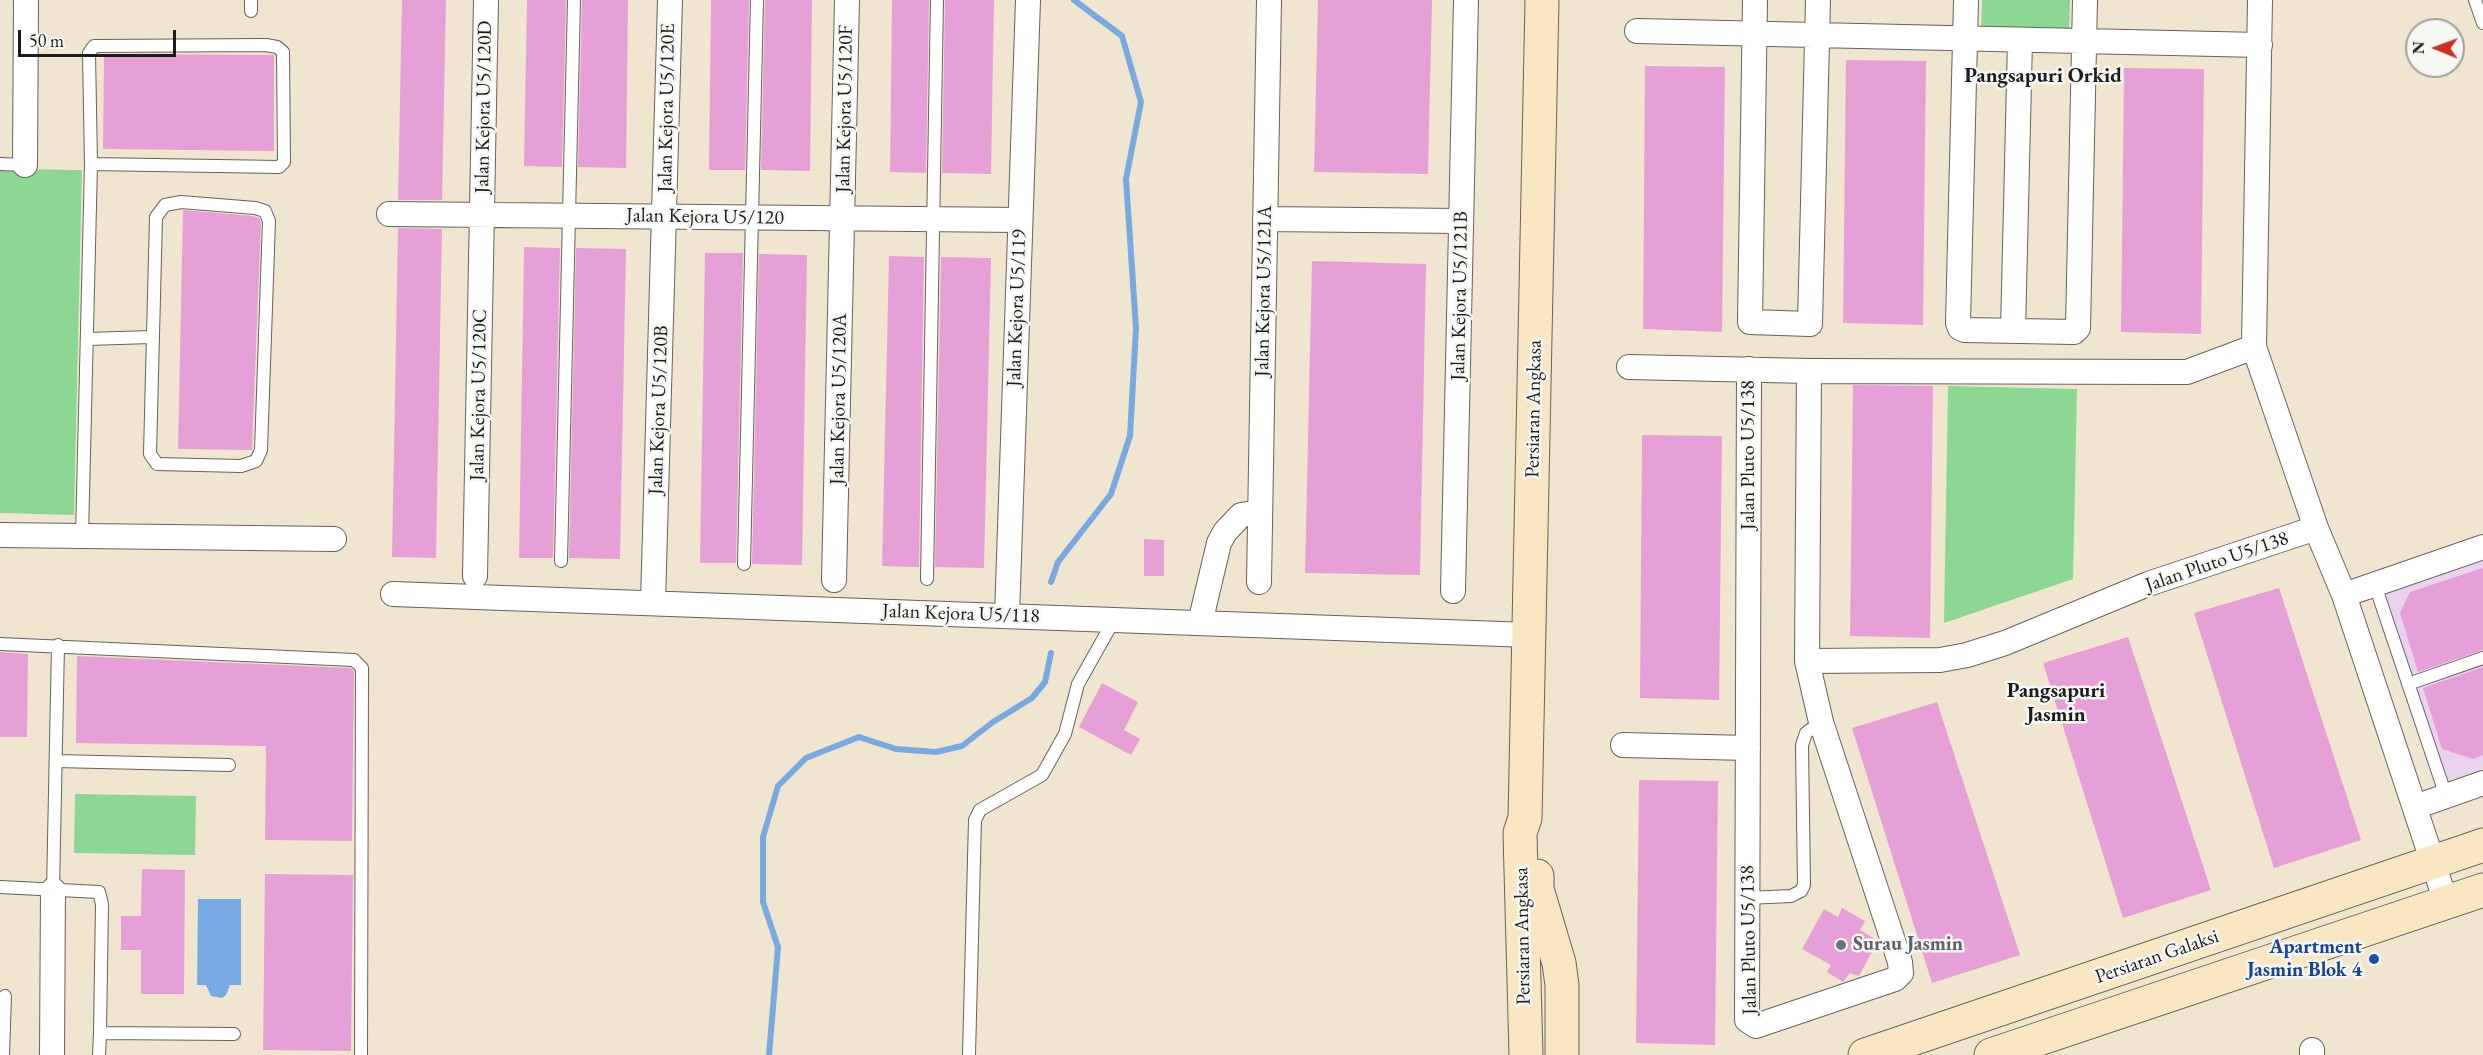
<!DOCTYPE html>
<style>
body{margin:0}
#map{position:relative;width:2483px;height:1055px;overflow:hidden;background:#f0e6cf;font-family:"EB Garamond",serif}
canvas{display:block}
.north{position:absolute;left:2405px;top:18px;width:60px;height:60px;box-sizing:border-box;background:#f6f6f2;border:2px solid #9f9f9c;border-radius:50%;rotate:271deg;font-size:16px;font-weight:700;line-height:24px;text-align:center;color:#1c1c1c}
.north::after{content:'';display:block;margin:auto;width:21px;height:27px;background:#c8321e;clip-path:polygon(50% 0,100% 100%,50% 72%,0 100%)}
.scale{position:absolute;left:18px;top:30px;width:158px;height:27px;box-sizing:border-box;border:3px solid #1c1c1c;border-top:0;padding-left:8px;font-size:18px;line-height:21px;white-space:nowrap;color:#1c1c1c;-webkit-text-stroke:4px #f6f6f2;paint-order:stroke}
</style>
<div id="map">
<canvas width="2483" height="1055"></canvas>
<div class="north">N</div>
<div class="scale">50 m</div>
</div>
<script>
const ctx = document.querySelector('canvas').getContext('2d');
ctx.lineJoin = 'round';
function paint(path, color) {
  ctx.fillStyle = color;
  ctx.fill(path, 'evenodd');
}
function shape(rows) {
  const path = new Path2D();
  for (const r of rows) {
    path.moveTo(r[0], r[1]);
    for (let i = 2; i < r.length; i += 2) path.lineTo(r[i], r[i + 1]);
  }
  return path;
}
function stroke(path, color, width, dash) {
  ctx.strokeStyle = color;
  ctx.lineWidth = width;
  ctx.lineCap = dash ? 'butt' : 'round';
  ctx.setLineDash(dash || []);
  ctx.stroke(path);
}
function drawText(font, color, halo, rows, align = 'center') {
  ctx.font = font + ' "EB Garamond",serif';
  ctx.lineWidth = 5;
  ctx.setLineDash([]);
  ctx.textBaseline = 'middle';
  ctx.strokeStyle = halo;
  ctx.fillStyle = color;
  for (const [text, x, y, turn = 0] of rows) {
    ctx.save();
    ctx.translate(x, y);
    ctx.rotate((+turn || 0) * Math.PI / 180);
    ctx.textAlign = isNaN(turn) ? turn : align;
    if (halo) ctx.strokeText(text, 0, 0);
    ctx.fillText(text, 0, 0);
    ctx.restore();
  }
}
paint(shape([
 [2483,560,2483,769,2442,783,2378,596]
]), '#e9d2ee');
paint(shape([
 [1982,0,2070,0,2069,34,1981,33],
 [0,169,82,170,74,515,0,513],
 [1948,386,2077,389,2073,579,1944,623],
 [75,794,196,796,195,855,74,853]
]), '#8cd794');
paint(shape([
 [198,899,241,899,241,985,230,985,226,995,222,998,211,996,206,985,197,985]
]), '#77aae3');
stroke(shape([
 [1051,582,1058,562,1111,494,1130,436,1136,328,1126,179,1141,102,1122,36,1074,0],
 [769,1055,778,947,763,902,763,837,778,786,806,758,859,737,896,749,936,752,962,746,993,722,1032,698,1045,682,1051,653]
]), '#77aae3', 6);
paint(shape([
 [402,0,446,0,442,200,398,200],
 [527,0,566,0,562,167,524,166],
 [582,0,628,0,626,168,578,167],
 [711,0,749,0,745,170,709,170],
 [765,0,812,0,810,171,761,170],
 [892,0,929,0,926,173,890,172],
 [945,0,994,0,991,174,942,173],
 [1318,0,1432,0,1428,174,1314,172],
 [104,54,274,55,274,151,103,149],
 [1846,60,1926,61,1923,325,1843,323],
 [1645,66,1725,67,1722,332,1643,329],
 [2124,68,2204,69,2201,334,2121,332],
 [183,210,253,216,259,218,261,222,252,450,178,449],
 [398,228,442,229,436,558,392,557],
 [524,247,560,248,553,558,519,558],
 [576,248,626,249,620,559,569,558],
 [705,253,743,253,736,563,700,563],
 [759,254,807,255,802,565,752,564],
 [889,256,924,257,919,567,882,566],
 [941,257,991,258,984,568,935,567],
 [1312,261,1426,264,1420,575,1305,573],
 [1853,385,1933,386,1930,638,1850,636],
 [1642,435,1722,436,1719,700,1640,698],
 [1144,539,1164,540,1164,576,1144,576],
 [2483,568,2483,650,2418,672,2400,613,2410,592],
 [2279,588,2361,840,2274,868,2194,613],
 [2128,637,2211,890,2123,918,2043,663],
 [0,652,28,654,27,737,0,737],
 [77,656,350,668,354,671,352,841,265,840,266,746,76,743],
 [2483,667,2483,755,2473,759,2442,749,2423,688],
 [1102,683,1138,702,1124,730,1140,739,1131,755,1079,727],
 [1937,702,2020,955,1932,983,1852,728],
 [1639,780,1718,781,1715,1045,1636,1043],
 [142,869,185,870,184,994,141,994,141,950,121,950,121,916,141,916],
 [265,874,353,875,351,1051,263,1050],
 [1842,908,1865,921,1860,930,1878,941,1859,976,1850,973,1843,982,1827,972,1831,965,1802,949,1824,909,1838,917]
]), '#e6a0d7');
const lane = shape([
 [251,0,251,11],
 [2475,0,2483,23],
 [0,164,25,165],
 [181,202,255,208,265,211,269,221,261,450,256,461,241,466,157,464,150,454,156,217,165,205,181,202],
 [88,339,151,337],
 [82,536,91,164,89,53,94,46,266,45,277,47,283,52,284,162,279,167,91,164],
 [561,561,574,0],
 [744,564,757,0],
 [927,579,937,0],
 [2375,585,2446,796],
 [0,644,354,660,362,668,361,1055],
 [2408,684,2483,658],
 [56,761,229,765],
 [0,887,99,892,102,904,100,1033,234,1034],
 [53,890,58,645],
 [1747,898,1791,896,1801,891,1804,885,1802,745,1806,733,1821,722],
 [3,1055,5,996],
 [99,1055,100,1033],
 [969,1055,975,820,980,810,1042,775,1065,734,1078,684,1114,620]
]);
const street = shape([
 [1755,0,1750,322,1810,324,1818,0],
 [1966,0,1958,323,1960,328,1965,330,2074,332,2078,328,2085,0],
 [2260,0,2254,347,2316,528,2344,595,2446,902],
 [1637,31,2260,45],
 [25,165,26,0],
 [389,214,1020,220],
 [1265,219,1461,221],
 [2013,331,2020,40],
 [1629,367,1809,371,2174,372,2187,372,2254,347],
 [1749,369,1747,1020,1756,1026,1895,979,1901,973,1900,962,1821,722,1807,661,1809,371],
 [0,535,334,539],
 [475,576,486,0],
 [834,580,847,0],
 [1259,582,1269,0],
 [1453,591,1466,0],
 [393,594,1529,635],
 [2344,595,2483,547],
 [653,603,670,0],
 [1007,616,1028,0],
 [1200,623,1219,543,1225,532,1241,515,1260,512],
 [1807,661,1940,660,1967,655,2005,643,2148,584,2316,528],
 [1623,745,1748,748],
 [2415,807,2483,783],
 [52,1055,53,890],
 [2312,1055,2312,1050]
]);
const secondary = shape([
 [1537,876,1537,889,1559,963,1562,985,1562,1055],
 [1526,1055,1520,833,1525,818,1542,0],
 [1865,1055,2483,845],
 [1991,1055,2483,890]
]);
stroke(lane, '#66635b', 14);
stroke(street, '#66635b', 26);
stroke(secondary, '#66635b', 35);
stroke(lane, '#fff', 12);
stroke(street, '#fff', 24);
stroke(secondary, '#f9e7c3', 33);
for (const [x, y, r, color] of [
 [1841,945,6,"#6b7280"],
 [2374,959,6,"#1a4fb4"]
]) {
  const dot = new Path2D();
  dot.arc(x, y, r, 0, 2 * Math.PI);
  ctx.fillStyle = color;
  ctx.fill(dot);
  stroke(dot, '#f6f6f2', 2);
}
drawText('20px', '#1c1c1c', '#f6f6f2', [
 ["Jalan Kejora U5/120D",484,107,-89],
 ["Jalan Kejora U5/120E",667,108,-89],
 ["Jalan Kejora U5/120F",845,109,-89],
 ["Jalan Kejora U5/120",705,217,1],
 ["Jalan Kejora U5/121A",1264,291,-89],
 ["Jalan Kejora U5/121B",1460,296,-89],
 ["Jalan Kejora U5/119",1017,308,-88],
 ["Jalan Kejora U5/120C",479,395,-89],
 ["Jalan Kejora U5/120A",839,399,-89],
 ["Persiaran Angkasa",1534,409,-89],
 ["Jalan Kejora U5/120B",659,410,-88],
 ["Jalan Pluto U5/138",1749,455,-90],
 ["Jalan Pluto U5/138",2217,562,-19],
 ["Jalan Kejora U5/118",961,614,2],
 ["Persiaran Angkasa",1523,936,-91],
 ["Jalan Pluto U5/138",1749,940,-91],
 ["Persiaran Galaksi",2157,957,-19]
]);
drawText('bold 20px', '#5b616d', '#f6f6f2', [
 ["Surau Jasmin",1853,945]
], 'left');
drawText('bold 20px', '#164399', '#f6f6f2', [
 ["Apartment",2362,948],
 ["Jasmin Blok 4",2362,971]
], 'right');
drawText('bold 21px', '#1c1c1c', '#f6f6f2', [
 ["Pangsapuri Orkid",2043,76],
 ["Pangsapuri",2056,691],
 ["Jasmin",2056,715]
]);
</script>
